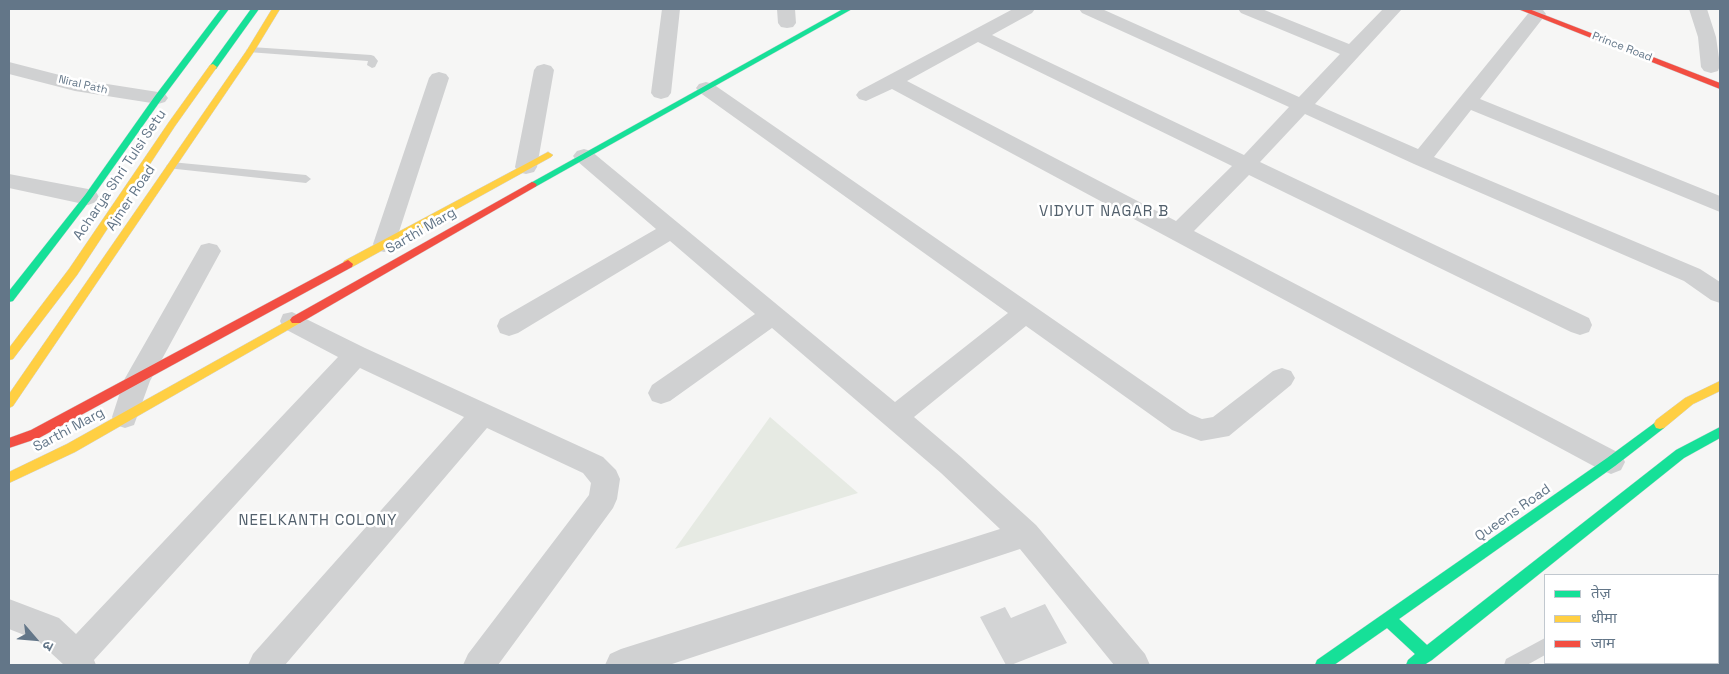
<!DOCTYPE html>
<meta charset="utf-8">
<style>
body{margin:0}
#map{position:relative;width:1729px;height:674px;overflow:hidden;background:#f6f6f5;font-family:"Space Grotesk","Noto Sans Devanagari",sans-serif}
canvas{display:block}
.frame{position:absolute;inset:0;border:10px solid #637688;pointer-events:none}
.legend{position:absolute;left:1544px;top:574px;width:175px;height:90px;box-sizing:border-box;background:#fff;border:1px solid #c1c8cf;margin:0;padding:6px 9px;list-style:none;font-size:15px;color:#637688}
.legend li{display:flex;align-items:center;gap:10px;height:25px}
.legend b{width:25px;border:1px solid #c1c8cf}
.north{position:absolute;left:10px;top:614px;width:50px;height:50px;-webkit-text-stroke:4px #fff;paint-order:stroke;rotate:117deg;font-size:14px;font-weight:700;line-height:20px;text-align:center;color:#637688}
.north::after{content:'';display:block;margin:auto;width:18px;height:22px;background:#637688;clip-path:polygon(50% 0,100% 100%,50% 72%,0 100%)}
</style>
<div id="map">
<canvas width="1729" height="674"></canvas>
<div class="frame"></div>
<ul class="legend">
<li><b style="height:6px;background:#16e098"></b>तेज़</li>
<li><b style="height:6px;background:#ffcf43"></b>धीमा</li>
<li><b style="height:6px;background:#f24e42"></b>जाम</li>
</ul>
<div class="north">उ</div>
</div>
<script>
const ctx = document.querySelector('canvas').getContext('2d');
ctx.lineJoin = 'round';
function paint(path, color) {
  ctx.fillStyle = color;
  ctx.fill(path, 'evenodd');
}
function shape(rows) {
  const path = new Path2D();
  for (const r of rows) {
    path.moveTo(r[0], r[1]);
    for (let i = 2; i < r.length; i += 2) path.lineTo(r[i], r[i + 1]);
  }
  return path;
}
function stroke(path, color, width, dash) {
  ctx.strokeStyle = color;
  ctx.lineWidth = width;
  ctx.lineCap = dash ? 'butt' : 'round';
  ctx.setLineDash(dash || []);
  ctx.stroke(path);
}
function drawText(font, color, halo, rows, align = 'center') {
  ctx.font = font + ' "Space Grotesk",sans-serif';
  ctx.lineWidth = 5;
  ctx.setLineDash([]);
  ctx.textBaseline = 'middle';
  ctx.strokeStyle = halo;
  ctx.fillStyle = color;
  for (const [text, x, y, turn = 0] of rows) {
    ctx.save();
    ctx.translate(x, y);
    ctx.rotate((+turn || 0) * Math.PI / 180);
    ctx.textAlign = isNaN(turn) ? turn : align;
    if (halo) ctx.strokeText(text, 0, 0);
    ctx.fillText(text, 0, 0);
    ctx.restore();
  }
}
paint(shape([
 [770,417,858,493,675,549]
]), '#e6eae3');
paint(shape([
 [1045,604,1067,643,1011,665,1006,665,980,617,1005,607,1011,618]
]), '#d3d4d5');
const fast = shape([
 [221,9,229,9,161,100,91,199,13,301,9,302,9,291,85,195,155,96,221,9],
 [251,9,259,9,216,69,210,69,209,67,251,9],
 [843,9,852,9,535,187,529,187,527,185,843,9],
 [1660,419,1664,420,1666,424,1664,428,1615,466,1399,619,1427,645,1676,450,1720,427,1720,438,1684,458,1432,660,1424,665,1406,665,1408,660,1415,654,1387,628,1334,665,1315,665,1317,660,1607,458,1660,419]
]);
const slow = shape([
 [272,9,280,9,255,50,13,406,9,408,9,394,247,50,272,9],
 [213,64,217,67,175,126,77,275,13,359,9,360,9,348,69,269,169,122,210,65,213,64],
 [548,152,553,155,551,157,352,267,344,267,343,264,344,261,548,152],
 [296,316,300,317,302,320,300,323,75,452,9,483,9,472,67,444,296,316],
 [1720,381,1720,391,1693,404,1664,428,1660,429,1656,428,1654,424,1656,420,1685,398,1720,381]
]);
const jam = shape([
 [1518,9,1529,9,1720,83,1720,89,1518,9],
 [532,182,535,183,537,185,535,187,300,323,292,323,290,320,292,317,532,182],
 [348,260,353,264,352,267,39,438,9,448,9,438,31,430,348,260]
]);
stroke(fast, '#d2d4d6', 1);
stroke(slow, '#d2d4d6', 1);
stroke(jam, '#d2d4d6', 1);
paint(shape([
 [251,47,371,55,374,56,378,61,375,67,372,68,367,65,368,61,248,52,246,50,251,47],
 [171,162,306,175,311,179,306,183,167,168,166,166,171,162],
 [1545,638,1545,655,1527,665,1504,665,1506,659,1545,638],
 [1718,649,1720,650,1720,665,1713,663,1718,663,1718,649]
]), '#d0d1d2');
paint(shape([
 [662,9,680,9,671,93,668,97,661,99,654,97,651,93,662,9],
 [777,9,795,9,796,23,793,27,787,28,781,27,778,23,777,9],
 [1013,9,1035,9,1032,13,992,35,1244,155,1289,107,1082,13,1079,9,1102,9,1299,97,1340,54,1241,13,1238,9,1262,9,1349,44,1383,9,1402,9,1315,104,1418,149,1531,10,1543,10,1546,14,1543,18,1480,99,1720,196,1720,212,1471,110,1434,157,1700,269,1720,282,1720,303,1711,300,1684,281,1414,164,1305,114,1260,162,1589,318,1592,325,1589,332,1580,335,1571,332,1249,175,1194,231,1621,454,1625,462,1621,470,1611,474,1601,470,892,89,866,101,859,99,856,95,859,91,1013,9],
 [978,42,1232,166,1176,221,907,81,978,42],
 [1689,9,1707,9,1716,37,1720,65,1718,71,1711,73,1704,71,1701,67,1698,37,1689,9],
 [9,62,75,79,158,92,165,94,168,98,165,102,158,104,75,91,9,74,9,62],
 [544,64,551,66,554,70,537,167,534,172,526,174,518,172,515,167,534,70,537,66,544,64],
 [439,72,446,74,449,78,395,244,392,250,384,252,376,250,373,244,429,78,432,74,439,72],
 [706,82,713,84,1190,414,1202,419,1213,417,1273,371,1282,368,1291,371,1295,378,1291,385,1229,436,1201,441,1172,430,1026,326,914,417,961,457,1036,525,1145,654,1150,665,1114,665,1020,549,669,665,605,665,610,654,621,649,1000,529,941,473,772,328,670,401,661,404,652,401,648,393,652,385,755,314,670,241,518,333,509,336,500,333,497,326,500,319,656,229,577,161,573,156,577,151,584,149,591,151,895,402,1008,313,699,92,696,88,699,84,706,82],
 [9,174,88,189,96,192,99,197,96,202,88,205,9,188,9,174],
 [209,243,217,245,221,251,150,381,134,425,125,428,116,425,112,417,124,380,201,245,209,243],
 [292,312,365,348,603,457,616,470,620,479,617,499,613,508,498,665,463,665,468,654,589,495,591,483,583,473,487,428,285,665,248,665,253,654,464,417,360,368,94,660,96,665,64,665,37,640,9,629,9,599,59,618,76,634,338,357,283,328,280,321,283,314,292,312]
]), '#d0d1d2');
paint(fast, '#16e098');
paint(slow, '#ffcf43');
paint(jam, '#f24e42');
drawText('11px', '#637688', '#fff', [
 ["Prince Road",1622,47,21],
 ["Niral Path",83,85,13]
]);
drawText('14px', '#637688', '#fff', [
 ["Acharya Shri Tulsi Setu",120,175,-56],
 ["Ajmer Road",131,198,-56],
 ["Sarthi Marg",421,231,-30],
 ["Sarthi Marg",69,430,-28],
 ["Queens Road",1513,513,-35]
]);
ctx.letterSpacing = '1px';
drawText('15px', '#52606c', '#fff', [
 ["VIDYUT NAGAR B",1104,212],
 ["NEELKANTH COLONY",318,521]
]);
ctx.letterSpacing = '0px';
</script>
